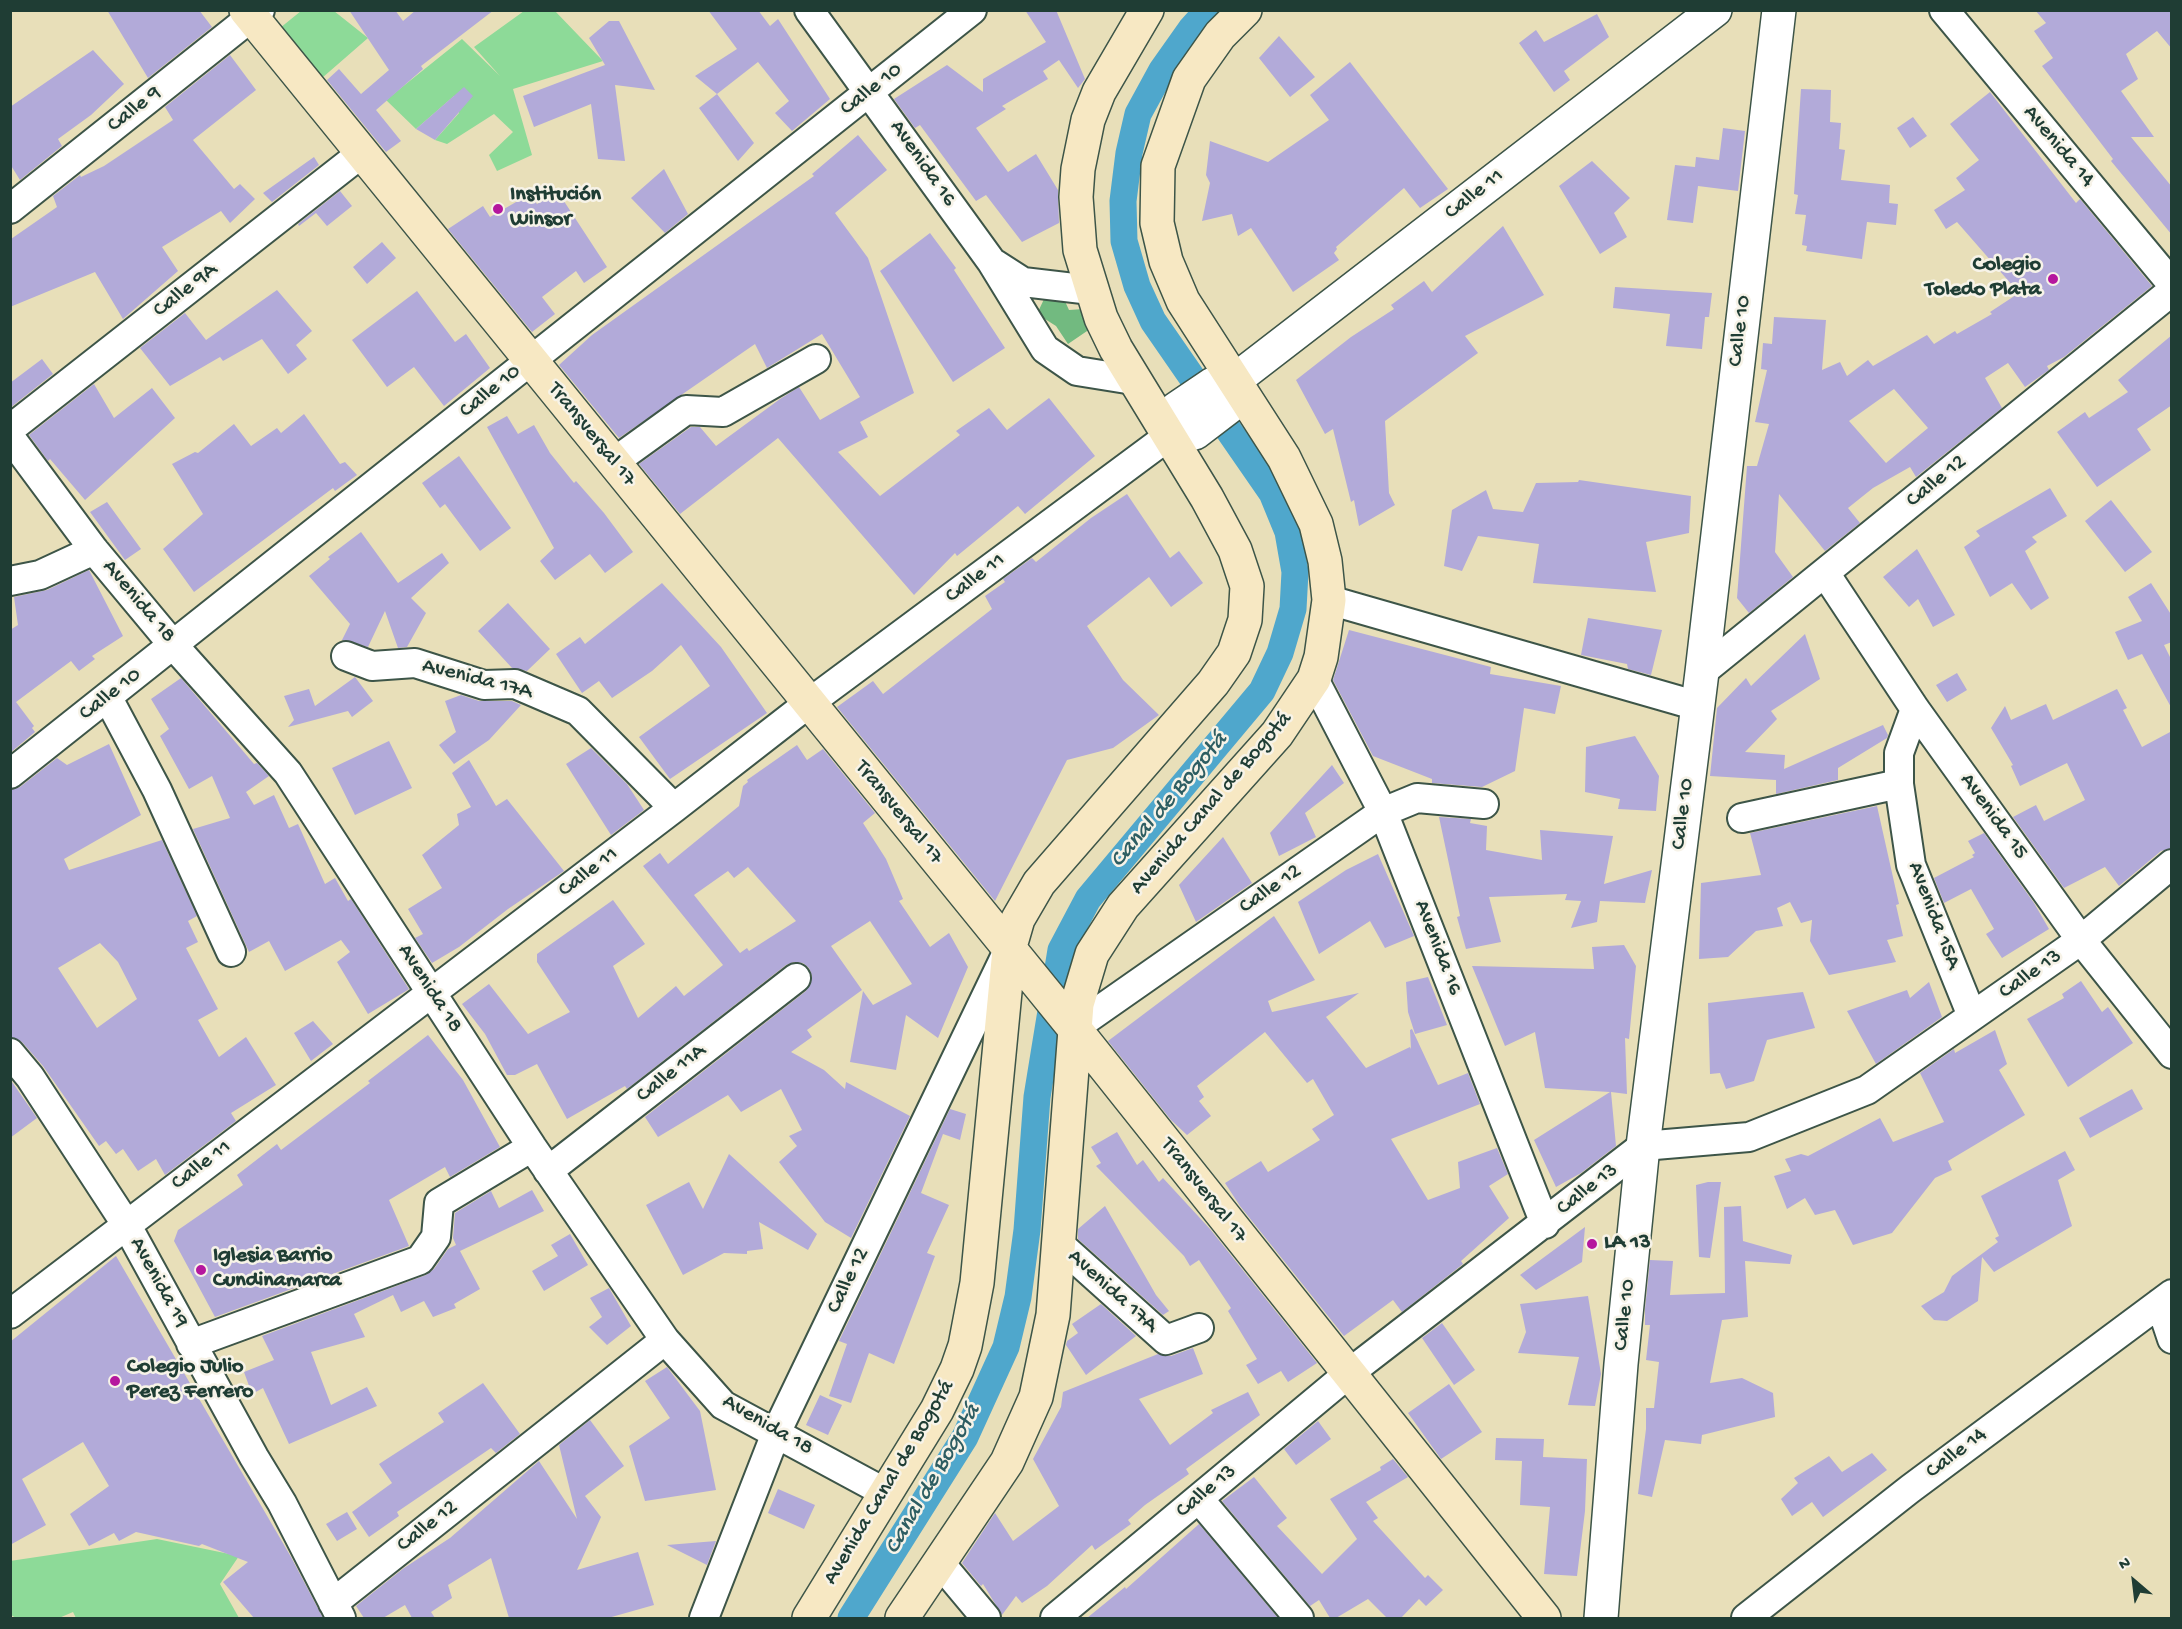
<!DOCTYPE html>
<meta charset="utf-8">
<style>
body{margin:0}
#map{position:relative;width:2182px;height:1629px;overflow:hidden;background:#e8dfb9;font-family:"Gochi Hand",sans-serif}
canvas{display:block}
.frame{position:absolute;inset:0;border:12px solid #1f3d34;pointer-events:none}
.north{position:absolute;left:2104px;top:1551px;width:60px;height:60px;-webkit-text-stroke:4px #f7f3e8;paint-order:stroke;rotate:332deg;font-size:16px;font-weight:700;line-height:24px;text-align:center;color:#1f3d34}
.north::after{content:'';display:block;margin:auto;width:21px;height:27px;background:#1f3d34;clip-path:polygon(50% 0,100% 100%,50% 72%,0 100%)}
</style>
<div id="map">
<canvas width="2182" height="1629"></canvas>
<div class="frame"></div>
<div class="north">N</div>
</div>
<script>
const ctx = document.querySelector('canvas').getContext('2d');
ctx.lineJoin = 'round';
function paint(path, color) {
  ctx.fillStyle = color;
  ctx.fill(path, 'evenodd');
}
function shape(rows) {
  const path = new Path2D();
  for (const r of rows) {
    path.moveTo(r[0], r[1]);
    for (let i = 2; i < r.length; i += 2) path.lineTo(r[i], r[i + 1]);
  }
  return path;
}
function stroke(path, color, width, dash) {
  ctx.strokeStyle = color;
  ctx.lineWidth = width;
  ctx.lineCap = dash ? 'butt' : 'round';
  ctx.setLineDash(dash || []);
  ctx.stroke(path);
}
function drawText(font, color, halo, rows, align = 'center') {
  ctx.font = font + ' "Gochi Hand",sans-serif';
  ctx.lineWidth = 5;
  ctx.setLineDash([]);
  ctx.textBaseline = 'middle';
  ctx.strokeStyle = halo;
  ctx.fillStyle = color;
  for (const [text, x, y, turn = 0] of rows) {
    ctx.save();
    ctx.translate(x, y);
    ctx.rotate((+turn || 0) * Math.PI / 180);
    ctx.textAlign = isNaN(turn) ? turn : align;
    if (halo) ctx.strokeText(text, 0, 0);
    ctx.fillText(text, 0, 0);
    ctx.restore();
  }
}
paint(shape([
 [301,11,334,11,368,38,322,78,280,28],
 [524,11,555,11,603,61,513,89,532,155,497,171,489,155,513,132,494,114,447,144,435,140,459,113,454,96,416,129,386,100,462,39,500,76,474,47],
 [157,1539,239,1556,220,1584,239,1618,76,1618,73,1612,59,1618,16,1618,11,1615,10,1561]
]), '#8dda98');
paint(shape([
 [1045,297,1063,297,1069,310,1084,309,1090,329,1068,344,1056,326,1037,314]
]), '#72ba80');
stroke(shape([
 [851,1618,965,1437,1006,1347,1018,1297,1027,1230,1037,1097,1061,950,1088,899,1262,691,1280,653,1293,609,1295,572,1288,532,1272,493,1153,321,1137,286,1124,241,1123,201,1129,153,1138,114,1162,70,1191,29,1208,10]
]), '#4fa7cc', 27);
paint(shape([
 [107,10,199,10,212,27,148,78],
 [349,10,395,10,403,21,416,10,494,10,421,66,423,69,376,110,401,141,386,152,327,80,339,69,361,94,389,70],
 [708,10,758,10,770,26,778,19,830,99,792,131,775,113,789,101,758,62,717,94,695,76,737,49],
 [1025,10,1056,10,1085,79,1078,88,1059,60,1043,71,1048,79,1002,106,1006,109,976,128,1008,172,1036,154,1058,190,1059,223,1022,242,986,195,976,201,920,125,915,128,894,99,947,65,983,92,983,79,1046,42],
 [2035,10,2172,10,2172,49,2157,31,2126,54,2138,79,2121,91,2154,137,2131,137,2172,187,2172,235,2111,161,2113,159,2042,66,2053,58,2034,31,2046,23],
 [1597,14,1609,37,1564,71,1570,80,1554,92,1519,43,1536,30,1544,42],
 [609,21,619,21,655,90,615,85,625,161,598,159,591,104,534,127,523,96,605,65,589,38],
 [1279,36,1315,77,1290,97,1259,58],
 [93,50,124,84,91,115,58,139,62,146,20,180,10,164,10,107],
 [230,55,256,90,193,140,234,189,240,184,255,199,230,223,221,211,162,247,178,271,123,319,95,272,10,307,11,239,57,207,53,196,80,175,81,177,104,166,173,120,165,107],
 [1350,62,1448,189,1420,208,1404,188,1336,247,1337,249,1334,253,1339,260,1293,292,1251,228,1238,236,1232,214,1202,221,1210,183,1206,175,1210,141,1268,162,1329,120,1310,95],
 [464,87,473,96,435,140,416,129],
 [1801,89,1831,90,1830,122,1841,123,1839,149,1845,150,1841,180,1890,185,1889,203,1898,204,1896,225,1867,222,1862,259,1806,251,1807,246,1802,245,1806,215,1795,214,1798,195,1794,194],
 [1990,92,2076,203,2080,199,2152,286,2064,357,2047,366,2049,370,2025,387,2008,363,1985,378,2002,408,1916,477,1910,467,1873,488,1848,508,1860,523,1825,551,1779,494,1775,552,1793,577,1749,613,1737,598,1747,466,1757,466,1769,424,1755,422,1767,370,1761,369,1763,343,1772,344,1774,317,1826,320,1822,370,1840,362,1847,376,1868,360,1873,366,1927,335,1934,344,1955,331,1957,334,1992,314,1990,312,2019,293,1957,222,1946,229,1934,210,1965,190,1956,178,1979,160,1950,124],
 [1894,389,1928,428,1886,463,1849,421],
 [717,94,754,143,738,161,699,108],
 [1913,117,1927,136,1910,148,1897,128],
 [1723,128,1745,131,1738,191,1698,186,1693,223,1667,220,1675,165,1695,167,1696,157,1719,160],
 [858,135,887,170,835,213,868,258,914,393,860,422,868,437,838,452,880,496,960,435,956,431,989,408,1007,430,1049,398,1095,456,1025,514,1018,506,957,556,955,553,914,595,778,438,680,514,639,464,691,427,700,427,716,446,780,399,799,387,820,420,860,397,822,334,767,368,755,344,619,438,559,365,592,335,814,176,812,174],
 [314,157,319,165,272,202,263,193],
 [1592,161,1630,198,1614,213,1627,237,1600,254,1559,186],
 [664,169,688,214,665,233,631,198],
 [340,191,352,206,327,226,316,213,299,226,298,224],
 [558,192,607,267,584,283,576,271,542,297,555,314,532,332,448,229,483,206,490,217,530,194,537,204],
 [1503,226,1544,295,1465,336,1478,353,1385,421,1389,493,1395,505,1359,526,1354,500,1351,502,1333,429,1325,434,1296,380,1351,337,1394,309,1391,305,1424,281,1432,292],
 [930,233,956,268,954,270,1005,348,953,382,880,271],
 [382,242,396,258,367,284,353,267],
 [1615,287,1712,293,1709,317,1705,317,1702,349,1666,346,1670,314,1613,308],
 [277,290,312,331,296,345,307,359,288,374,262,339,223,361,220,357,170,386,140,348,185,313,206,340],
 [417,291,455,342,466,334,490,368,444,406,414,367,387,387,352,340],
 [2172,335,2172,405,2137,429,2151,450,2097,487,2057,432,2085,412,2089,418,2128,392,2118,380],
 [42,359,53,374,10,408,10,383],
 [94,384,114,418,152,388,175,418,85,500,50,459,48,461,29,435],
 [304,414,340,464,345,462,357,475,335,491,333,488,194,592,163,549,203,514,172,464,195,452,198,453,234,424,251,446,277,428,281,433],
 [507,416,518,434,534,425,550,453,574,483,576,481,604,513,633,552,605,573,590,554,555,580,540,561,554,548,487,427],
 [459,456,511,528,480,551,445,504,440,508,422,483],
 [1579,480,1691,496,1689,533,1646,542,1656,592,1533,583,1539,544,1478,536,1462,571,1444,566,1452,510,1486,490,1493,509,1523,512,1536,483,1578,482],
 [2050,488,2067,516,2032,537,2037,542,2025,551,2049,598,2031,610,2012,583,1990,597,1964,547,1980,536,1976,531],
 [1127,494,1170,558,1179,551,1203,583,1171,607,1149,577,1087,626,1123,680,1159,715,1113,748,1067,760,995,901,837,707,873,681,883,694,992,609,985,596,1005,582,1003,579,1032,558,1036,562,1091,518],
 [2111,500,2152,552,2125,572,2085,521],
 [107,502,141,549,125,560,90,512],
 [361,532,398,583,442,553,449,563,411,598,426,613,407,647,398,648,385,611,368,647,342,640,350,624,309,576,330,559,328,557],
 [1917,549,1955,615,1933,627,1918,599,1909,607,1883,577],
 [89,570,123,636,92,656,95,659,79,671,71,661,16,702,34,726,32,728,35,732,10,753,10,630,18,625,14,597,47,590],
 [662,583,721,647,767,713,670,779,639,737,710,686,681,645,652,671,612,698,599,681,582,693,556,654,580,637,585,644],
 [2151,583,2172,616,2172,642,2164,645,2172,661,2172,709,2142,654,2128,660,2115,632,2142,621,2128,597],
 [508,603,550,649,527,671,512,668,478,631],
 [1588,618,1662,630,1651,675,1628,669,1627,664,1581,655],
 [1349,630,1491,667,1490,674,1561,686,1555,714,1524,708,1515,771,1482,787,1432,783,1432,779,1373,756,1333,680],
 [1805,634,1820,679,1771,711,1777,719,1745,752,1785,755,1784,769,1883,725,1888,735,1887,738,1838,768,1838,780,1776,794,1776,780,1710,776,1717,708,1746,678,1751,686],
 [1957,673,1967,690,1947,702,1936,685],
 [355,677,373,701,352,717,348,711,288,727,294,720,284,696,309,689,315,706],
 [181,678,254,764,257,763,269,776,246,792,254,805,274,795,289,828,298,824,325,884,335,878,348,901,351,899,409,989,406,991,368,1014,337,962,350,952,341,940,285,971,269,941,249,952,193,829,230,818,212,776,189,789,160,736,169,729,151,699],
 [2117,689,2127,708,2123,710,2142,747,2172,731,2172,848,2161,851,2119,886,2105,867,2064,888,2013,817,2036,805,2044,821,2085,800,2067,763,2020,786,2011,766,2013,765,1991,728,2005,706,2011,720,2046,704,2053,720],
 [461,695,479,701,512,701,521,705,489,740,454,764,439,745,456,732,445,701],
 [1635,736,1659,776,1656,811,1618,809,1620,799,1585,792,1586,747],
 [389,741,412,788,355,815,332,768],
 [109,744,141,815,64,859,69,870,162,840,197,916,188,921,198,942,186,948,218,1009,198,1020,219,1057,246,1037,276,1085,231,1113,236,1121,165,1175,156,1159,138,1171,123,1149,116,1154,106,1141,99,1146,43,1066,22,1042,10,1037,10,790,20,787,57,758,67,765],
 [100,943,118,962,137,999,97,1028,58,968],
 [797,745,807,760,823,749,875,813,863,823,886,859,903,899,899,901,930,947,949,933,968,967,938,1038,906,1015,896,1070,850,1062,863,991,873,1005,912,984,870,921,831,946,862,990,807,1030,812,1037,791,1052,824,1070,845,1089,846,1082,910,1116,851,1238,825,1222,779,1162,797,1146,789,1136,802,1130,781,1089,741,1112,728,1095,658,1137,645,1117,806,991,812,976,809,968,803,963,794,962,786,965,627,1089,625,1086,567,1119,537,1064,515,1075,507,1075,485,1034,462,1004,489,984,528,1034,570,1012,537,962,537,954,613,900,645,944,613,966,638,1018,676,986,684,996,723,965,643,866,660,853,668,864,739,806,743,786,748,782,747,780],
 [748,867,796,921,749,951,747,948,740,953,694,895,728,871,734,878],
 [591,748,627,784,644,810,611,835,566,764],
 [469,760,496,806,507,799,564,871,508,909,459,947,432,963,415,938,423,934,408,909,442,888,422,855,459,825,457,814,471,807,452,773],
 [1332,765,1344,783,1305,813,1316,837,1279,856,1270,833],
 [1877,806,1899,904,1896,905,1903,936,1887,940,1896,962,1829,975,1810,941,1812,920,1801,923,1790,902,1777,908,1783,926,1756,931,1728,957,1699,959,1701,883,1761,875,1750,833],
 [1439,817,1471,819,1470,823,1487,826,1486,850,1542,860,1540,830,1613,836,1604,884,1652,870,1645,903,1600,901,1597,922,1571,928,1581,901,1565,900,1567,894,1489,897,1501,942,1466,949,1457,917,1460,916],
 [1984,833,2034,903,2049,929,2002,958,1986,934,1994,929,1971,889,1944,903,1934,878,1974,857,1972,855,1975,853,1968,841],
 [1223,837,1252,883,1196,922,1179,885],
 [1378,854,1414,936,1385,948,1370,921,1319,954,1298,902,1346,870],
 [1274,916,1315,980,1268,1001,1272,1012,1359,993,1326,1017,1366,1068,1410,1047,1411,1049,1410,1030,1412,1029,1438,1085,1468,1073,1480,1104,1391,1139,1428,1200,1460,1188,1458,1162,1497,1148,1508,1174,1489,1186,1509,1218,1461,1261,1463,1264,1402,1312,1393,1300,1344,1336,1240,1206,1225,1183,1261,1161,1268,1172,1320,1140,1312,1129,1334,1115,1313,1079,1307,1083,1265,1032,1197,1086,1204,1097,1199,1101,1211,1116,1187,1135,1171,1120,1108,1041],
 [1624,945,1636,966,1629,1039,1625,1038,1627,1094,1611,1092,1616,1146,1581,1173,1556,1187,1534,1140,1610,1092,1545,1088,1535,1032,1505,1046,1472,966,1594,969,1592,947],
 [1428,977,1447,1025,1415,1034,1408,1012,1406,982],
 [2081,981,2102,1012,2108,1007,2133,1043,2068,1087,2027,1019,2064,998,2062,994],
 [1929,982,1942,1017,1876,1064,1847,1011,1907,990,1910,998],
 [1803,992,1815,1028,1767,1040,1754,1081,1726,1089,1720,1073,1710,1074,1708,1003],
 [313,1021,333,1044,311,1061,294,1033],
 [1995,1030,2007,1064,1999,1070,2025,1115,1948,1161,1952,1170,1935,1178,1892,1233,1853,1245,1835,1210,1815,1215,1805,1198,1787,1209,1774,1176,1791,1171,1785,1159,1801,1154,1808,1156,1880,1118,1893,1142,1944,1122,1920,1073,1954,1049,1955,1053],
 [428,1035,463,1080,500,1147,450,1177,445,1167,389,1200,409,1246,215,1317,174,1241,178,1230,243,1185,237,1175,277,1144,281,1150,370,1083,368,1081],
 [10,1079,37,1118,10,1138],
 [2132,1089,2143,1109,2090,1138,2079,1118],
 [950,1109,966,1114,960,1140,943,1134,921,1193,949,1205,927,1253,935,1256,894,1364,869,1353,851,1403,829,1396,847,1344,839,1341],
 [1117,1132,1137,1165,1143,1160,1159,1182,1163,1178,1210,1229,1317,1363,1288,1382,1281,1371,1258,1384,1246,1365,1257,1359,1228,1311,1231,1308,1199,1260,1190,1266,1184,1256,1096,1166,1101,1163,1091,1147],
 [2065,1151,2075,1170,2058,1180,2072,1226,1994,1272,1982,1257,1978,1301,1947,1321,1934,1320,1921,1306,1944,1292,1952,1276,1998,1242,1995,1238,1999,1236,1981,1196],
 [729,1154,817,1234,808,1250,759,1222,763,1249,747,1251,747,1254,724,1253,683,1275,646,1205,689,1182,703,1209],
 [1708,1182,1721,1182,1710,1258,1699,1257,1696,1185],
 [532,1190,544,1211,460,1251,480,1289,454,1304,456,1308,433,1317,424,1301,401,1312,393,1295,354,1314,365,1337,311,1352,331,1405,367,1387,377,1406,289,1444,263,1388,252,1394,244,1372,274,1360,262,1336,426,1275,434,1269,448,1249,456,1245,453,1238,455,1213,491,1191,499,1208],
 [1105,1206,1156,1295,1169,1311,1163,1315,1078,1239,1078,1229],
 [1741,1206,1743,1241,1792,1255,1790,1264,1745,1261,1748,1317,1722,1320,1710,1383,1742,1378,1773,1393,1775,1417,1702,1435,1701,1444,1665,1440,1652,1497,1638,1494,1646,1429,1646,1408,1654,1408,1659,1362,1646,1360,1650,1325,1645,1325,1645,1309,1650,1260,1673,1261,1670,1295,1725,1293,1724,1207],
 [1585,1227,1582,1262,1536,1290,1520,1275],
 [570,1234,588,1265,544,1291,532,1271,558,1256,551,1245],
 [116,1256,291,1557,323,1618,254,1618,223,1582,248,1562,202,1544,199,1546,136,1532,119,1541,114,1533,89,1546,70,1514,109,1486,83,1442,22,1479,46,1525,10,1545,10,1342],
 [609,1288,631,1326,607,1345,589,1327,602,1317,590,1298],
 [1588,1296,1601,1374,1595,1406,1568,1405,1579,1357,1518,1353,1526,1332,1520,1304],
 [1101,1304,1136,1336,1086,1375,1066,1345,1067,1341,1078,1333,1072,1324],
 [1442,1323,1475,1370,1454,1385,1422,1338],
 [1193,1348,1203,1374,1139,1399,1170,1445,1213,1413,1211,1410,1248,1392,1260,1415,1186,1469,1189,1474,1145,1505,1128,1520,1131,1524,1095,1550,1092,1545,1047,1586,1022,1603,1016,1596,1002,1615,983,1584,981,1586,962,1563,995,1513,1013,1541,1059,1506,1033,1459,1061,1407,1063,1392,1158,1354,1171,1356],
 [667,1367,700,1411,716,1490,645,1501,629,1446,670,1418,645,1381],
 [483,1383,520,1434,496,1453,491,1448,397,1512,399,1516,369,1537,352,1512,392,1483,379,1464,444,1422,438,1413],
 [1449,1384,1482,1432,1441,1459,1408,1413],
 [820,1395,842,1405,828,1435,806,1425],
 [590,1420,624,1466,585,1496,601,1517,577,1570,638,1552,654,1605,608,1618,509,1618,491,1558,448,1585,452,1598,431,1612,435,1618,412,1618,405,1605,383,1618,364,1618,356,1606,404,1568,450,1538,539,1461,577,1519,559,1445],
 [1318,1421,1331,1439,1296,1465,1284,1449],
 [1496,1438,1544,1439,1543,1457,1587,1459,1585,1511,1577,1576,1544,1574,1550,1507,1520,1505,1522,1461,1495,1460],
 [1872,1453,1887,1470,1823,1517,1812,1502,1792,1516,1781,1499,1798,1483,1794,1478,1829,1456,1842,1472],
 [1393,1459,1408,1477,1366,1502,1378,1518,1373,1521,1425,1578,1428,1575,1443,1590,1426,1606,1419,1599,1401,1618,1387,1618,1368,1599,1336,1618,1330,1618,1319,1600,1310,1606,1222,1501,1254,1477,1287,1518,1277,1526,1322,1574,1357,1539,1330,1499,1381,1470,1380,1467],
 [778,1489,815,1505,804,1529,768,1513],
 [347,1512,357,1529,337,1541,326,1524],
 [1199,1524,1278,1618,1087,1618,1125,1587,1126,1589],
 [716,1541,707,1565,667,1545]
]), '#b2aad9');
const minor = shape([
 [809,10,991,261,1045,349,1077,371,1133,380],
 [1944,10,2172,284],
 [10,209,260,10],
 [995,264,1023,282,1091,290],
 [10,429,362,153],
 [10,437,94,550,174,646,288,773,532,1147,665,1340,723,1405,886,1493],
 [614,462,686,410,723,412,816,359],
 [1825,573,1915,709,2081,940,2172,1054],
 [10,581,40,575,94,550],
 [1329,600,1698,706],
 [346,656,372,666,415,663,484,685,515,684,578,711,674,808],
 [1702,672,2172,291],
 [1314,679,1383,812,1545,1224],
 [108,698,157,790,231,952],
 [1915,709,1899,753,1899,784,1911,865,1972,1016],
 [10,774,972,10],
 [1742,818,1899,784],
 [1074,1028,1383,812,1417,798,1484,804],
 [10,1053,30,1077,126,1224,254,1457,282,1503,341,1618],
 [548,1171,796,978],
 [1059,1244,1166,1340,1199,1328],
 [2160,1303,2172,1339],
 [10,1314,674,808,809,703,1170,435],
 [191,1344,420,1260,436,1237,439,1203,532,1147],
 [1199,1499,1299,1618],
 [940,1563,986,1618],
 [333,1603,665,1340],
 [704,1618,776,1433,1005,957],
 [1055,1618,1348,1374,1643,1146,1749,1137,1867,1090,2081,940,2172,864],
 [1746,1618,1910,1489,2172,1294]
]);
const tertiary = shape([
 [1235,380,1233,404,1195,433,1170,435,1176,409,1213,384,1235,380,1715,10],
 [1601,1618,1621,1364,1643,1146,1702,672,1779,10]
]);
const secondary = shape([
 [246,10,1074,1028,1544,1618],
 [809,1618,937,1410,957,1369,965,1346,977,1283,1009,950,1018,919,1039,883,1213,683,1234,653,1245,620,1247,586,1235,550,1207,498,1116,349,1101,318,1080,250,1076,197,1078,169,1088,120,1099,92,1147,10],
 [902,1618,1007,1462,1036,1397,1053,1315,1077,1004,1092,954,1123,906,1277,734,1314,679,1321,657,1329,600,1325,561,1316,524,1284,458,1183,301,1166,261,1157,223,1158,166,1189,79,1220,35,1245,10]
]);
stroke(minor, '#3d5548', 32);
stroke(tertiary, '#3d5548', 36);
stroke(secondary, '#3d5548', 36);
stroke(minor, '#fff', 28);
stroke(tertiary, '#fff', 33);
stroke(secondary, '#f7e8c3', 33);
for (const [x, y, r, color] of [
 [498,209,6,"#b5179e"],
 [2053,279,6,"#b5179e"],
 [1592,1244,6,"#b5179e"],
 [201,1270,6,"#b5179e"],
 [115,1381,6,"#b5179e"]
]) {
  const dot = new Path2D();
  dot.arc(x, y, r, 0, 2 * Math.PI);
  ctx.fillStyle = color;
  ctx.fill(dot);
  stroke(dot, '#f7f3e8', 2);
}
drawText('22px', '#1f3d34', '#f7f3e8', [
 ["Calle 10",872,90,-38],
 ["Calle 9",135,110,-38],
 ["Avenida 14",2058,147,50],
 ["Avenida 16",922,164,55],
 ["Calle 11",1475,195,-38],
 ["Calle 9A",186,291,-38],
 ["Calle 10",1741,331,-83],
 ["Calle 10",491,392,-39],
 ["Transversal 17",591,435,51],
 ["Calle 12",1937,482,-39],
 ["Calle 11",976,579,-37],
 ["Avenida 18",138,602,50],
 ["Avenida 17A",477,680,14],
 ["Calle 10",111,695,-38],
 ["Avenida Canal de Bogotá",1212,804,-49],
 ["Transversal 17",898,813,51],
 ["Calle 10",1684,814,-83],
 ["Avenida 15",1993,817,54],
 ["Calle 11",589,873,-37],
 ["Calle 12",1271,890,-35],
 ["Avenida 15A",1933,916,69],
 ["Avenida 16",1437,948,69],
 ["Calle 13",2031,975,-35],
 ["Avenida 18",429,989,57],
 ["Calle 11A",672,1074,-38],
 ["Calle 11",202,1166,-37],
 ["Calle 13",1588,1190,-38],
 ["Transversal 17",1203,1191,52],
 ["Calle 12",849,1281,-64],
 ["Avenida 19",158,1283,61],
 ["Avenida 17A",1112,1292,42],
 ["Calle 10",1626,1315,-84],
 ["Avenida 18",767,1426,30],
 ["Calle 14",1957,1454,-37],
 ["Avenida Canal de Bogotá",890,1483,-59],
 ["Calle 13",1207,1492,-40],
 ["Calle 12",428,1527,-38]
]);
drawText('bold 22px', '#1f3d34', '#f7f3e8', [
 ["Institución",510,196],
 ["Winsor",510,221],
 ["Colegio",2041,266,"right"],
 ["Toledo Plata",2041,291,"right"],
 ["LA 13",1604,1244],
 ["Iglesia Barrio",213,1257],
 ["Cundinamarca",213,1282],
 ["Colegio Julio",127,1368],
 ["Perez Ferrero",127,1393]
], 'left');
drawText('italic 24px', '#2d5d62', '#f7f3e8', [
 ["Canal de Bogotá",1170,801,-50],
 ["Canal de Bogotá",934,1480,-60]
]);
</script>
